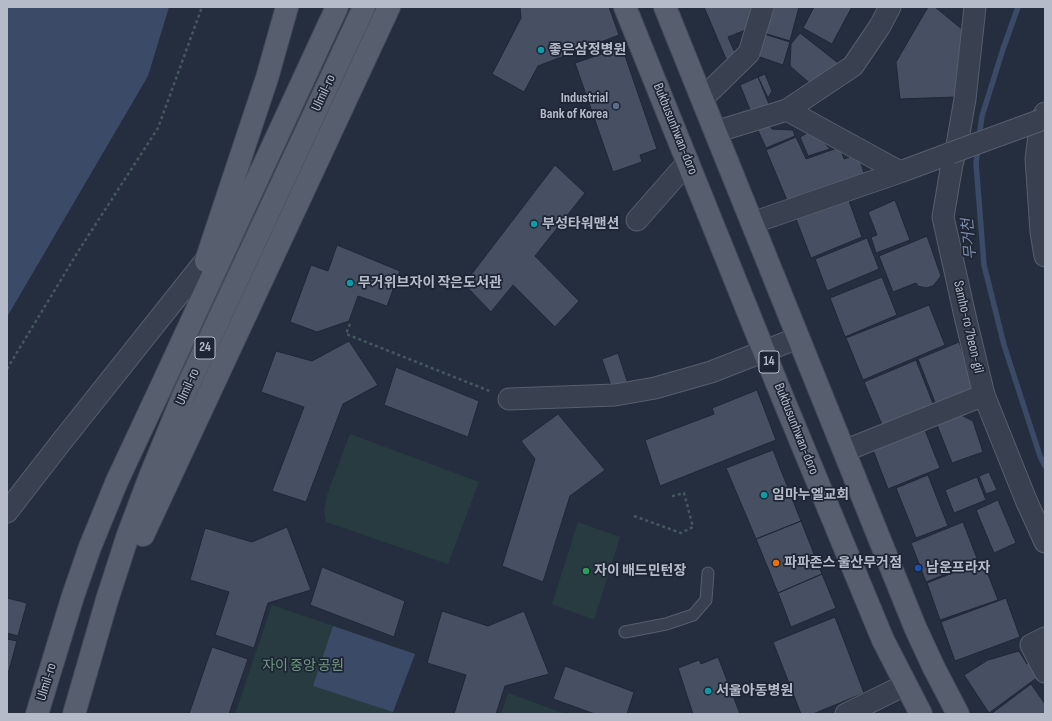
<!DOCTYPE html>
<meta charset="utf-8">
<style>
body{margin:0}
#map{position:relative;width:1052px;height:721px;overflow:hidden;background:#252e3f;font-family:"Sofia Sans Condensed",sans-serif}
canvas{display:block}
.frame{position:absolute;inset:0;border:8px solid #b6bbc9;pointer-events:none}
</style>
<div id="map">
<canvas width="1052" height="721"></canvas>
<div class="frame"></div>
</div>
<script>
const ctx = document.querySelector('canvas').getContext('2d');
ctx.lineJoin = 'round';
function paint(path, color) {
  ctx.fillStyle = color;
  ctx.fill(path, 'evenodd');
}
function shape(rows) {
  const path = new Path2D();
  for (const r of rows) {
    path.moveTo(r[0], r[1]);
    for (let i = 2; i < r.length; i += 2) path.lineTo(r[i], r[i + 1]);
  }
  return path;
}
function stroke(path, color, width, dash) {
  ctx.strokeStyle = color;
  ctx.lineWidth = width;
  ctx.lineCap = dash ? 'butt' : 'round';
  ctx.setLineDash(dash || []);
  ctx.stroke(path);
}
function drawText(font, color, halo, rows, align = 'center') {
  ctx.font = font + ' "Sofia Sans Condensed","Noto Sans KR",sans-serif';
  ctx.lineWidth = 3.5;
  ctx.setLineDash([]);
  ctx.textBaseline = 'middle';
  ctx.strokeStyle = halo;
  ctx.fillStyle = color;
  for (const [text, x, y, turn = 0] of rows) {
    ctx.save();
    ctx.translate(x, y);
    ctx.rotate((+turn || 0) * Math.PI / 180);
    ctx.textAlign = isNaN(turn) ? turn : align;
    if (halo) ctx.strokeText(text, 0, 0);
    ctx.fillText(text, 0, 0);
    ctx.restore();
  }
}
paint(shape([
 [350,434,479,482,448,564,326,522,324,510,327,495],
 [578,522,620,537,594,620,552,604],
 [272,605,415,654,392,714,235,714],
 [508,693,566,714,501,714]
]), '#273b40');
paint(shape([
 [7,7,169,7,148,76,7,317],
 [333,626,415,654,393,712,313,686]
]), '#3b4a67');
stroke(shape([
 [979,138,982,116,1003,49,1018,7],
 [978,148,976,163,984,265,1004,345,1040,456,1045,466]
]), '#3b4a67', 5.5);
const building = shape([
 [520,7,609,7,619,35,538,66,524,92,492,74,521,18,520,7],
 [704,7,755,7,748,29,728,37,736,55,726,59,704,7],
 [771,7,799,7,790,41,764,33,771,7],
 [814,7,852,7,832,44,803,28,814,7],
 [928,7,935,7,963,30,955,97,900,99,896,62,928,7],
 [800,33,842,66,814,87,790,66,791,44,800,33],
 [764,34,790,42,783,65,757,56,764,34],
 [622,47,657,149,640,155,642,162,613,172,575,63,622,47],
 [765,74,772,91,768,98,758,77,765,74],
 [758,77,769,104,751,112,740,85,758,77],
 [766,120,772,129,793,130,795,136,766,148,755,124,766,120],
 [813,130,830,149,808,156,800,137,813,130],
 [796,137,806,159,840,147,844,159,858,154,865,176,789,205,766,150,796,137],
 [555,165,585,193,535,256,579,301,555,327,513,285,491,312,464,284,555,165],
 [848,198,862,237,811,258,796,219,848,198],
 [895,200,910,240,876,253,871,237,877,235,868,212,895,200],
 [927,236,941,276,933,286,926,288,918,286,916,283,893,292,879,256,927,236],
 [867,238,879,269,827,291,815,259,867,238],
 [337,245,400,271,387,306,358,296,349,321,317,332,290,322,311,265,328,271,337,245],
 [882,277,897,315,845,337,830,298,882,277],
 [929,305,945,345,863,380,846,338,929,305],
 [349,341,378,385,343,404,306,502,272,491,304,407,261,392,276,351,312,361,349,341],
 [959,342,976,390,936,405,918,359,959,342],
 [618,353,628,384,612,389,602,359,618,353],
 [916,360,934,406,883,427,864,382,916,360],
 [396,367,479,401,468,437,384,405,396,367],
 [757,390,776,440,660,486,645,440,714,414,712,408,757,390],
 [558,414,605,470,570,496,543,582,502,566,535,459,521,441,558,414],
 [961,415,973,421,983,452,952,463,937,425,961,415],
 [925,430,940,468,888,489,873,450,925,430],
 [773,450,801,521,756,539,726,468,773,450],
 [989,472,997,490,986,494,979,476,989,472],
 [928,475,948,526,916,538,896,488,928,475],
 [977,477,986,500,954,513,945,490,977,477],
 [998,500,1016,543,994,553,976,510,998,500],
 [801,521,822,574,778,593,756,539,801,521],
 [963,522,978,561,926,582,911,543,963,522],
 [287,527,311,590,268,603,254,648,215,635,229,592,190,580,205,528,252,542,287,527],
 [983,561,998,600,940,620,927,583,983,561],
 [322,567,405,601,394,637,310,605,322,567],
 [822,574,836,608,791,627,778,593,822,574],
 [7,598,27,603,18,636,7,633,7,598],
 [1006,598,1020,637,955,661,941,622,1006,598],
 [442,611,488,626,524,611,549,674,505,686,496,714,454,714,466,675,427,663,442,611],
 [835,617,864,693,813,714,801,714,773,642,835,617],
 [7,639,17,641,8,674,7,674,7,639],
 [212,647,248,659,229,714,189,714,212,647],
 [1019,651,1027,664,1029,662,1038,677,989,713,964,675,988,660,1019,651],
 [718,657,740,714,693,714,678,668,699,660,701,664,718,657],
 [565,666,634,692,627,714,595,714,553,699,565,666],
 [1031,684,1045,704,1045,714,991,714,1031,684]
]);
paint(building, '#474f62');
stroke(building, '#202736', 1);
const service = shape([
 [625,632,666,624,693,615,706,600,708,573]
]);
const minor = shape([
 [975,7,965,99,957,145,952,164,943,217,965,316,984,395,1026,500,1045,542],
 [702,99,749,53,763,7],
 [787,110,900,172],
 [1045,113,1041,120,1036,159,1041,232,1045,256],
 [715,132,787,110,853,66,880,26,890,7],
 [637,220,688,162],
 [752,223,900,172,951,153],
 [509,399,615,395,655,388,711,372,798,338],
 [844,451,984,395],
 [7,512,62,441,206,260],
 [1045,638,1031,645,1045,672],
 [846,714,905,685]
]);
const primary = shape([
 [625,7,782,396,883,640,921,714],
 [665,7,915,627,934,668,958,714],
 [206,261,267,78,287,7],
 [143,535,389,7],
 [37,714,73,596,90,547,117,481,163,383,337,7],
 [74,714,107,600,128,535,151,474,184,394,364,7]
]);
stroke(service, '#575e6c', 13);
stroke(minor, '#575e6c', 23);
stroke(primary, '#434958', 24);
stroke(shape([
 [350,324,346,334,492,392],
 [7,369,79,250,158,128,202,7],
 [634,516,681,533,693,527,684,493,669,497]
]), '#45585d', 2.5, [3, 3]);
stroke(service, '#39404f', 11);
stroke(minor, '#39404f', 21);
stroke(primary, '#575f6f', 22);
const minorBridge = shape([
 [951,153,1041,120]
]);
stroke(minorBridge, '#575e6c', 23, []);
stroke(minorBridge, '#39404f', 21);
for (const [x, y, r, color] of [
 [541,50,4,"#0f9aa8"],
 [616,106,4,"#5c6f8a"],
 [534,224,4,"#0f9aa8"],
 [350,283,4,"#0f9aa8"],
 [764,495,4,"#0f9aa8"],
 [776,563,4,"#e8710a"],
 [918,568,4,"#1a4fb4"],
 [586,571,4,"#2e9e5b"],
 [708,691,4,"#0f9aa8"]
]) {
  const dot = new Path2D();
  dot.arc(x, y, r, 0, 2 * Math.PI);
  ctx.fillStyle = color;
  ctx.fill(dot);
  stroke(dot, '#1e2534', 1.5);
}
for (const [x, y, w] of [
 [205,348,20],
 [769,362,20]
]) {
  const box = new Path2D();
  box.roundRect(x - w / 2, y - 11, w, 22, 3);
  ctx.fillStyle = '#1e2534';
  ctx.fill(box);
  stroke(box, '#b6bbc9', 1);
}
drawText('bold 13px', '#b6bbc9', null, [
 ["24",205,348],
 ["14",769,362]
]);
drawText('bold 14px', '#b6bbc9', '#1e2534', [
 ["좋은삼정병원",549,50],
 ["Industrial",608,98,"right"],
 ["Bank of Korea",608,114,"right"],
 ["부성타워맨션",542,224],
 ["무거위브자이 작은도서관",358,283],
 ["임마누엘교회",772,495],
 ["파파존스 울산무거점",784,563],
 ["남운프라자",926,568],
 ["자이 배드민턴장",594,571],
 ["서울아동병원",716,691]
], 'left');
drawText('14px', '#b6bbc9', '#1e2534', [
 ["Ulmil-ro",324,93,-65],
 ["Bukbusunhwan-doro",675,129,68],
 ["Samho-ro 7beon-gil",968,327,77],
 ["Ulmil-ro",188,387,-66],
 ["Bukbusunhwan-doro",796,429,68],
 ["Ulmil-ro",47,682,-73]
]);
drawText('14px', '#6d9a7c', '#1e2534', [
 ["자이 중앙 공원",303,666]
]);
drawText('italic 15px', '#7e8eb0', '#1e2534', [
 ["무거천",970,239,-95]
]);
</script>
